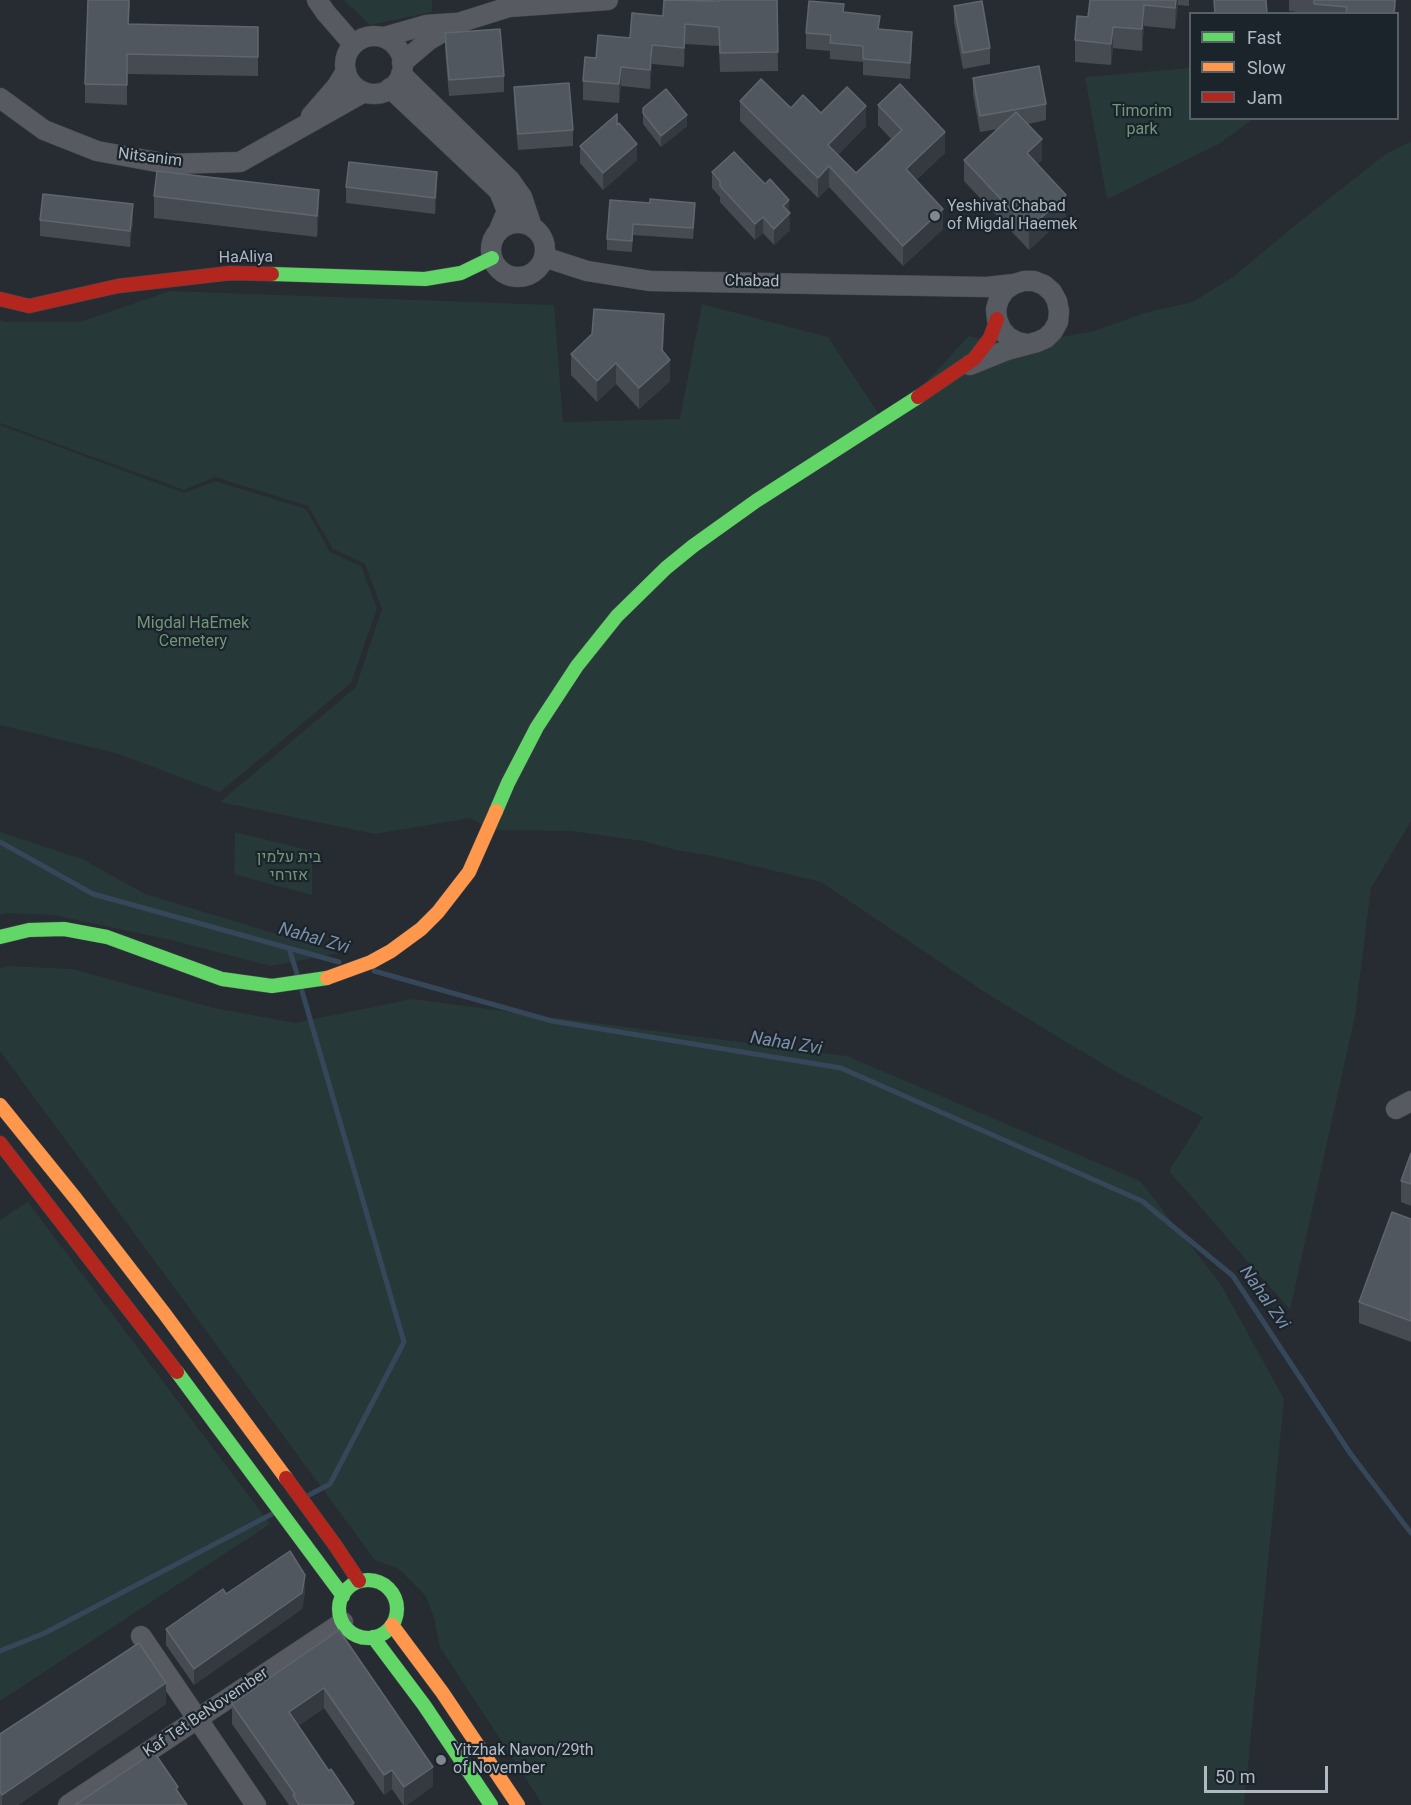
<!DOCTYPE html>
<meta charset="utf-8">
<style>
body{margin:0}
#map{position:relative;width:1411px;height:1805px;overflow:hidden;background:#262c32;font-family:Roboto,sans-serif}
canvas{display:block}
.legend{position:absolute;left:1189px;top:12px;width:210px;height:108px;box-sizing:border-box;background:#1b232b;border:2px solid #575f68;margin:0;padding:8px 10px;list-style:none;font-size:18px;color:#b0b8c3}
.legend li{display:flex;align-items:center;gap:12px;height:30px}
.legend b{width:30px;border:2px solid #575f68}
.scale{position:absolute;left:1204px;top:1766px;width:124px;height:27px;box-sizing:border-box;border:3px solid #b0b8c3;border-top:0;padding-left:8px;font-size:18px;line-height:21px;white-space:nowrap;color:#b0b8c3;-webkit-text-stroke:4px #1b232b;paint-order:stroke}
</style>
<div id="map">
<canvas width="1411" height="1805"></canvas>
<ul class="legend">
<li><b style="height:8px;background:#63d668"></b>Fast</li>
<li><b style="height:8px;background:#ff974d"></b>Slow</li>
<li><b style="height:8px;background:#b3261e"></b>Jam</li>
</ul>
<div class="scale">50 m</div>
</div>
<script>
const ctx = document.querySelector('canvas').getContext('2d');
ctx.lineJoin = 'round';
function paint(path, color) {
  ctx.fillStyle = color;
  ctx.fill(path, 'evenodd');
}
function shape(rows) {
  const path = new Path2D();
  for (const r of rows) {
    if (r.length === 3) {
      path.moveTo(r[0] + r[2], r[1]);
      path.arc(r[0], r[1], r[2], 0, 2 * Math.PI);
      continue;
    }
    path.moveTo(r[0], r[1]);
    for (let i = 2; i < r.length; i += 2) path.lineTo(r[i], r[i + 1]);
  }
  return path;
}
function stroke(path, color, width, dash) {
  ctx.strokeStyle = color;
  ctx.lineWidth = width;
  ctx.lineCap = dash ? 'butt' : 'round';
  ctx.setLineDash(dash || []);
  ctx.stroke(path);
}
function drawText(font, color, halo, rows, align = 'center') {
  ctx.font = font + ' Roboto,Heebo,sans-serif';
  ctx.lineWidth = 4.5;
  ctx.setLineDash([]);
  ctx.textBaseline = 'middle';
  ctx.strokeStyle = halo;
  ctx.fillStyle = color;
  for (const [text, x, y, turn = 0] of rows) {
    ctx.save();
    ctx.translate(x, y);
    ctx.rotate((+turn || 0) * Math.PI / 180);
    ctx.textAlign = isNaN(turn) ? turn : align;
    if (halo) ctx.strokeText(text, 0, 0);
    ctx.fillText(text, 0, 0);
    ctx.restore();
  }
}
paint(shape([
 [344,0,432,0,432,12,370,25],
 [1190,68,1190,118,1253,119,1219,144,1107,199,1085,77],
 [1411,142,1411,821,1371,888,1355,1016,1290,1310,1169,1171,1203,1117,1120,1074,1066,1042,983,991,821,882,713,856,676,850,643,841,571,831,491,830,471,818,375,834,220,802,356,687,382,609,365,564,333,549,308,506,215,477,184,490,0,423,0,320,5,322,80,322,170,291,554,305,563,422,680,419,702,304,828,337,886,425,969,336,1011,346,1095,331,1144,313,1193,302,1233,277,1293,227,1387,153],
 [0,425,184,493,215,481,306,509,330,552,361,566,377,608,351,683,220,792,119,754,0,725],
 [0,832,84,860,145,894,339,953,271,966,171,940,53,915,4,913,0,915],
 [235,832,312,851,312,895,234,874],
 [7,966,72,969,214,1008,295,1023,412,999,847,1056,1140,1181,1220,1283,1284,1399,1244,1805,543,1805,440,1647,434,1618,426,1596,399,1569,375,1560,0,1051,0,969],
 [28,1202,270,1524,0,1701,0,1220]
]), '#273838');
stroke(shape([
 [0,842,93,894,339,962],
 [289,948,297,974],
 [374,971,552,1021,841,1068,1142,1201,1233,1276,1350,1453,1411,1533],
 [302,991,404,1342,330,1484,309,1495],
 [0,1651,45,1633,272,1514]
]), '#37475a', 5);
const street = shape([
 [317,0,326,13,353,44],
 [374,65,29],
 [384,37,426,25,455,23],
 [402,63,429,40,458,23,509,7,608,0],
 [401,74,510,180,522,197,532,227],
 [390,88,499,191,507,211,499,230],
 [0,98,44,130,97,151,168,164,240,162,364,92],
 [311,116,337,86,346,71],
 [518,250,27],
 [544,257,587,271,650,281,987,287,1014,284],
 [970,365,1007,350,1037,342,1046,338,1053,331,1058,322,1059,311,1057,301,1052,292,1044,285,1034,281,1024,281,1014,284,1005,290,999,299,996,309,997,319,1001,329,1008,337,1017,342,1027,344],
 [1396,1109,1411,1101],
 [141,1636,256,1805],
 [68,1805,343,1622]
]);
const fast = shape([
 [272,274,425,279,461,273,492,258],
 [496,811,508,783,537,727,577,666,617,616,666,568,693,546,756,501,918,397],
 [0,937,29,930,64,929,107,937,222,979,272,986,327,978],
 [177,1372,343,1596],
 [368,1609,29],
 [373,1637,424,1705,491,1805]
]);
const slow = shape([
 [327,978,371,962,391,951,421,929,438,912,469,872,496,811],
 [0,1105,76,1199,164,1313,286,1478],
 [392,1625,442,1692,518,1805]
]);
const jam = shape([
 [0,299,29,306,118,286,231,273,272,274],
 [918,397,974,359,990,338,997,319],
 [0,1143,177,1372],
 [286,1478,335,1545,359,1581]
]);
stroke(street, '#44484c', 21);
stroke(fast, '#44484c', 15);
stroke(slow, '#44484c', 15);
stroke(jam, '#44484c', 15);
stroke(street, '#575a60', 20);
stroke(fast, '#63d668', 14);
stroke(slow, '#ff974d', 14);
stroke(jam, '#b3261e', 14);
paint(shape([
 [130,0,129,24,258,27,258,76,127,74,127,105,85,103,85,84],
 [777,0,778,71,720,72,719,46,685,44,684,67,652,64,650,89,621,86,619,103,583,100,583,81,596,58,630,38,663,16,719,1],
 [1090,0,1189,0,1189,6,1178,5,1175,29,1144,26,1142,51,1113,48,1111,65,1075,62,1075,40,1088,17],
 [1289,0,1396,0,1395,14,1314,14,1289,11],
 [954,6,990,48,990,64,963,69,954,22],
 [844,12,880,29,912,48,910,79,863,75,863,62,830,59,830,51,806,49,806,33],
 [445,33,504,76,504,92,449,96,445,49],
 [973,78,1046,104,1046,120,1028,124,1042,160,1037,164,1066,216,1029,250,964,181,964,160,998,129,980,132,973,94],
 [514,87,573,130,573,146,518,150,514,103],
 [740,101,821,113,866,126,838,155,856,173,891,139,878,125,878,105,945,153,916,180,943,229,903,266,829,187,818,198,740,121],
 [643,108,687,126,661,147,643,124],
 [617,124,637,160,603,190,580,163,580,146],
 [712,172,789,213,790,230,774,245,763,233,755,240,720,202,720,197,712,188],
 [346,187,437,188,435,214,346,203],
 [154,196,319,211,317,237,154,218],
 [650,203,695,213,693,239,633,235,632,252,607,250,607,239],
 [40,220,133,221,130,247,40,236],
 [664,335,663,352,670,381,639,409,616,384,597,402,571,375,571,354],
 [1411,1153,1411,1206,1401,1202,1401,1181],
 [1411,1219,1411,1342,1359,1323,1359,1302],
 [305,1591,302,1609,194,1685,166,1645,166,1629,226,1594],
 [339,1630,433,1786,407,1805,403,1805,392,1789,384,1795,324,1708,298,1726,329,1771,354,1805,289,1805,232,1724,232,1704],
 [166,1704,18,1805,0,1805,0,1734]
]), '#464b52');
paint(shape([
 [1176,0,1178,0,1178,5,1175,29],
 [1144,5,1144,26,1142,51,1142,29],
 [685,24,685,44,684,67,684,48],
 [1113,27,1113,48,1111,65,1111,44],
 [912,32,912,48,910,79,910,63],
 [652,45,652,64,650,89,650,70],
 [621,67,621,86,619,103,619,84],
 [866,106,866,126,828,165,828,145],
 [687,115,687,126,661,147,661,136],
 [945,132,945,153,906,189,906,169],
 [1042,139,1042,160,1027,174,1027,153],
 [637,144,637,160,603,190,603,173],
 [829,166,829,187,818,198,818,178],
 [437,172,437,188,435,214,435,198],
 [319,190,319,211,317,237,317,216],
 [1066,195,1066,216,1029,250,1029,229],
 [789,200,790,230,774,245,774,229,783,206],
 [133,204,133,221,130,247,130,231],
 [943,209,943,229,903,266,903,246],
 [763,217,763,233,755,240,755,224],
 [664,314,664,335,662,367,670,360,670,381,639,409,639,388,662,350],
 [616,363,616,384,597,402,597,381],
 [305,1575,305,1591,302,1609,194,1685,194,1669],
 [166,1683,166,1704,18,1805,2,1805,2,1795],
 [324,1688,324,1708,289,1732,289,1712],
 [433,1767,433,1786,407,1805,404,1805,404,1787],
 [392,1770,392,1789,384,1795,384,1775]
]), '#343a40');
const building = shape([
 [88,0,129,0,128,24,258,27,258,57,127,54,127,85,85,84,88,0],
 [664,0,719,1,719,0,777,0,778,52,720,53,719,27,685,24,684,48,652,45,650,70,621,67,619,84,583,81,585,57,596,58,598,35,630,38,632,13,663,16,664,0],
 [1090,0,1176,0,1175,8,1144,5,1142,29,1113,27,1111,44,1075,40,1077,16,1088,17,1090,0],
 [1214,0,1266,0,1267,13,1215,14,1214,0],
 [1314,0,1395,0,1394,14,1346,14,1347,7,1314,4,1314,0],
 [809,1,844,4,843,12,880,16,878,29,912,32,910,63,863,59,863,46,830,43,831,35,806,33,809,1],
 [982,1,990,48,963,53,954,6,982,1],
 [500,29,504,76,449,80,445,33,500,29],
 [1039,66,1046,104,980,116,973,78,1039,66],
 [761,79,791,108,803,95,821,113,847,87,866,106,828,145,856,173,902,130,878,105,900,84,945,132,906,169,943,209,903,246,829,166,818,178,740,101,761,79],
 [569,83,573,130,518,134,514,87,569,83],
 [666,89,687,115,661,136,643,113,643,108,666,89],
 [1016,112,1042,139,1027,153,1066,195,1029,229,964,160,1016,112],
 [617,114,617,125,619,123,637,144,603,173,580,146,617,114],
 [734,152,765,184,770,179,789,200,783,206,790,213,774,229,763,217,755,224,720,186,720,181,712,172,734,152],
 [349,162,437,172,435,198,346,187,349,162],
 [157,171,319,190,317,216,154,196,157,171],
 [43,194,133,204,130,231,40,220,43,194],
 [650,199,695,203,693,228,633,224,632,241,607,239,610,200,650,203,650,199],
 [594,309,664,314,662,350,670,360,639,388,616,363,597,381,571,354,592,334,594,309],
 [1411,1153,1411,1184,1401,1181,1411,1153],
 [1392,1212,1411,1219,1411,1321,1359,1302,1392,1212],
 [290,1551,305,1575,302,1593,194,1669,166,1629,223,1589,226,1594,290,1551],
 [339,1630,433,1767,404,1787,392,1770,384,1775,324,1688,289,1712,329,1771,331,1769,354,1803,351,1805,299,1805,293,1795,295,1794,232,1704,339,1630],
 [139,1643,166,1683,2,1795,0,1792,0,1734,139,1643],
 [154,1752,178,1787,176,1789,187,1805,75,1805,154,1752]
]);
paint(building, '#51575e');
stroke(building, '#60666e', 1.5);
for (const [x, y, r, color] of [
 [935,216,6,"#808790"],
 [441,1760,6,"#808790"]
]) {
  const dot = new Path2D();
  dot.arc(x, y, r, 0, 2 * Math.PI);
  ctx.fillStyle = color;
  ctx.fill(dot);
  stroke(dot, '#1b232b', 2);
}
drawText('16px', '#719678', '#1b232b', [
 ["Timorim",1142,112],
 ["park",1142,130],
 ["Migdal HaEmek",193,624],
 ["Cemetery",193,642],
 ["בית עלמין",289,858],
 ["אזרחי",289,876]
]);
drawText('16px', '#b0b8c3', '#1b232b', [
 ["Nitsanim",150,158,7],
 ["HaAliya",246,258,-1],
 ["Chabad",752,282,1],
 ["Kaf Tet BeNovember",206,1713,-34]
]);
drawText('16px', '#b0b8c3', '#1b232b', [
 ["Yeshivat Chabad",947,207],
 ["of Migdal Haemek",947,225],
 ["Yitzhak Navon/29th",453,1751],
 ["of November",453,1769]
], 'left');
drawText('italic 18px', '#7b90a9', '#1b232b', [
 ["Nahal Zvi",314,939,16],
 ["Nahal Zvi",786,1044,9],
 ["Nahal Zvi",1264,1298,55]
]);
</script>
